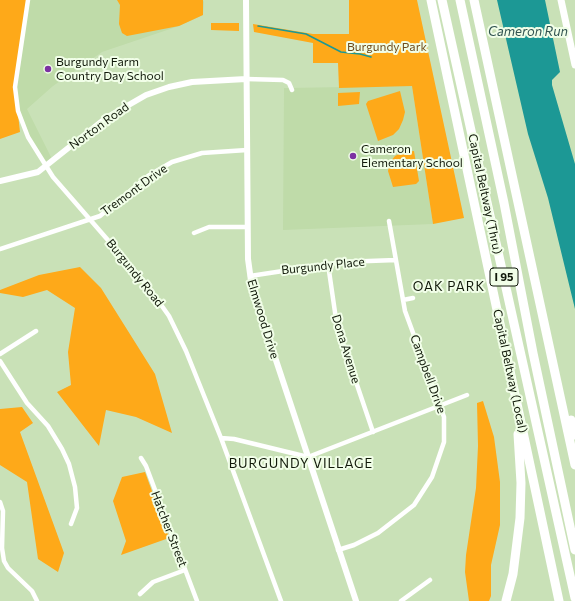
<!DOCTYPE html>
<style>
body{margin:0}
canvas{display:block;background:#c9e1b7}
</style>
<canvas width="575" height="601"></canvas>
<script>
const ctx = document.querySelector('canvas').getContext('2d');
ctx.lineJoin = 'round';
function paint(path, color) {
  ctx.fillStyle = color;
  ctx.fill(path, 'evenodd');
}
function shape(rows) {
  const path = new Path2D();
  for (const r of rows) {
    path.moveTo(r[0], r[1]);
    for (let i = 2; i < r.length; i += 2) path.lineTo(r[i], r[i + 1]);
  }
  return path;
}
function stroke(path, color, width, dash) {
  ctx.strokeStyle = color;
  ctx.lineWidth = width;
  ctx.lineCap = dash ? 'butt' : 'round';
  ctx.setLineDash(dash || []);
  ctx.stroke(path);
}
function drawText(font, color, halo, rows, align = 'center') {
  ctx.font = font + ' Commissioner,sans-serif';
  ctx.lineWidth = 4;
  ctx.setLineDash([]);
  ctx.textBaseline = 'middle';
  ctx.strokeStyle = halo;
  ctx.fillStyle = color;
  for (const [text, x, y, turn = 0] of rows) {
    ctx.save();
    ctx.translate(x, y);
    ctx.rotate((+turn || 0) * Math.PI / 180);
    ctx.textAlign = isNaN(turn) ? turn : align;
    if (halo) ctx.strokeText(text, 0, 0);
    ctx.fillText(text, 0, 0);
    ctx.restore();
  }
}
paint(shape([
 [28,0,203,0,204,2,203,15,179,26,102,52,53,86,27,109,53,161,46,166,21,120,15,87],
 [412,86,433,224,283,230,284,88]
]), '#bfdba9');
paint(shape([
 [0,0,28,0,15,87,20,132,0,139],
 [117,0,203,0,203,15,179,26,127,36,122,33,119,24,120,5],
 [349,0,417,0,464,218,433,224,412,86,339,88,338,63,313,63,313,43,254,32,253,24,313,34,349,34],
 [211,23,239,23,239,31,211,30],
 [400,91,405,112,403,120,399,129,393,135,378,141,366,104,368,101],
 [360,92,359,104,338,106,338,93],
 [414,151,419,181,416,184,393,187,388,171,390,162,395,156,403,152],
 [80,267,101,288,155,374,172,433,136,417,106,410,99,446,57,392,71,385,68,352,75,308,47,290,23,297,0,293,0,290,39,275],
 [483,401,494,437,500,482,500,525,491,565,491,596,489,601,469,601,465,572,466,555,476,488,478,446,477,403],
 [22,407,33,423,20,432,64,553,58,572,38,559,27,482,0,465,0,409],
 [145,472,169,538,121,555,126,541,113,501,122,477]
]), '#fea919');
paint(shape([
 [497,0,545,0,560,72,552,80,552,85,575,164,575,309,548,198,528,134]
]), '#1c9895');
stroke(shape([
 [258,26,306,34,341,52,360,54,371,57]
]), '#1c9895', 1.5);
stroke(shape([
 [28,0,15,87,18,111,28,137,53,177,147,285,169,316,186,351,221,438,281,601],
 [246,79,283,80,289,83,292,90],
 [194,233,209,227,247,227],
 [0,249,100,216,148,176,172,162,202,153,247,150],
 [328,264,337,326,373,432],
 [250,276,342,262,396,260],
 [403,300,413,298],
 [0,354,36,331],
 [0,361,27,403,48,426,62,449,69,464,75,487,77,508,71,524],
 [221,438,234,439,308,457,467,395],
 [141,458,146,466,197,601],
 [0,502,3,511,2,548,4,561,8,568,32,591,37,601],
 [338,550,354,545,378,533,414,505,432,477,444,442,444,417,405,311,389,221],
 [140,594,153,582,185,570],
 [401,601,430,580]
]), '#fff', 4.5);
stroke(shape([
 [246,0,248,259,252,288,356,601],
 [0,181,38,172,106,118,146,95,169,87,192,82,246,79]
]), '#fff', 6);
stroke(shape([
 [561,0,575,65]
]), '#fff', 7);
stroke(shape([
 [431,0,559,601],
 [442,0,575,598],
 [460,0,504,203,533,353,575,550],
 [474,0,575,465],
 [571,420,575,435],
 [506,601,513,574,520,518,521,483,518,434]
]), '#fff', 9);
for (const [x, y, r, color] of [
 [48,69,4,"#7c31a2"],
 [353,156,4,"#7c31a2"]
]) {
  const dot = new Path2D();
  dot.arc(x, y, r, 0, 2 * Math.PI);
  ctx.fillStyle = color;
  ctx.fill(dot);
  stroke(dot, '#f1fee8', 1.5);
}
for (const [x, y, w] of [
 [504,277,28]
]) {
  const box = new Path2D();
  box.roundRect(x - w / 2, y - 9, w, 18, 3);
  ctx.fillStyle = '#f1fee8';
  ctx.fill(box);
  stroke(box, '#11190a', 1);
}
drawText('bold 11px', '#11190a', null, [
 ["I 95",504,277]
]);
drawText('12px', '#6f4c1c', '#f1fee8', [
 ["Burgundy Park",387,47]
]);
drawText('12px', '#11190a', '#f1fee8', [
 ["Burgundy Farm",56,62],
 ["Country Day School",56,76],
 ["Cameron",361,149],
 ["Elementary School",361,163]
], 'left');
drawText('12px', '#11190a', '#f1fee8', [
 ["Norton Road",99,126,-36],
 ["Tremont Drive",134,190,-36],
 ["Capital Beltway (Thru)",485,194,78],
 ["Burgundy Place",323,266,-6],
 ["Burgundy Road",135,273,51],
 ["Elmwood Drive",263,319,73],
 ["Dona Avenue",346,349,73],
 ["Capital Beltway (Local)",510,371,78],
 ["Campbell Drive",428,374,70],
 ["Hatcher Street",169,529,69]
]);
drawText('italic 13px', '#325452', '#f1fee8', [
 ["Cameron Run",528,32]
]);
ctx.letterSpacing = '1px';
drawText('13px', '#11190a', '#f1fee8', [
 ["OAK PARK",449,287],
 ["BURGUNDY VILLAGE",301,464]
]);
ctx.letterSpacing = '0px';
</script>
